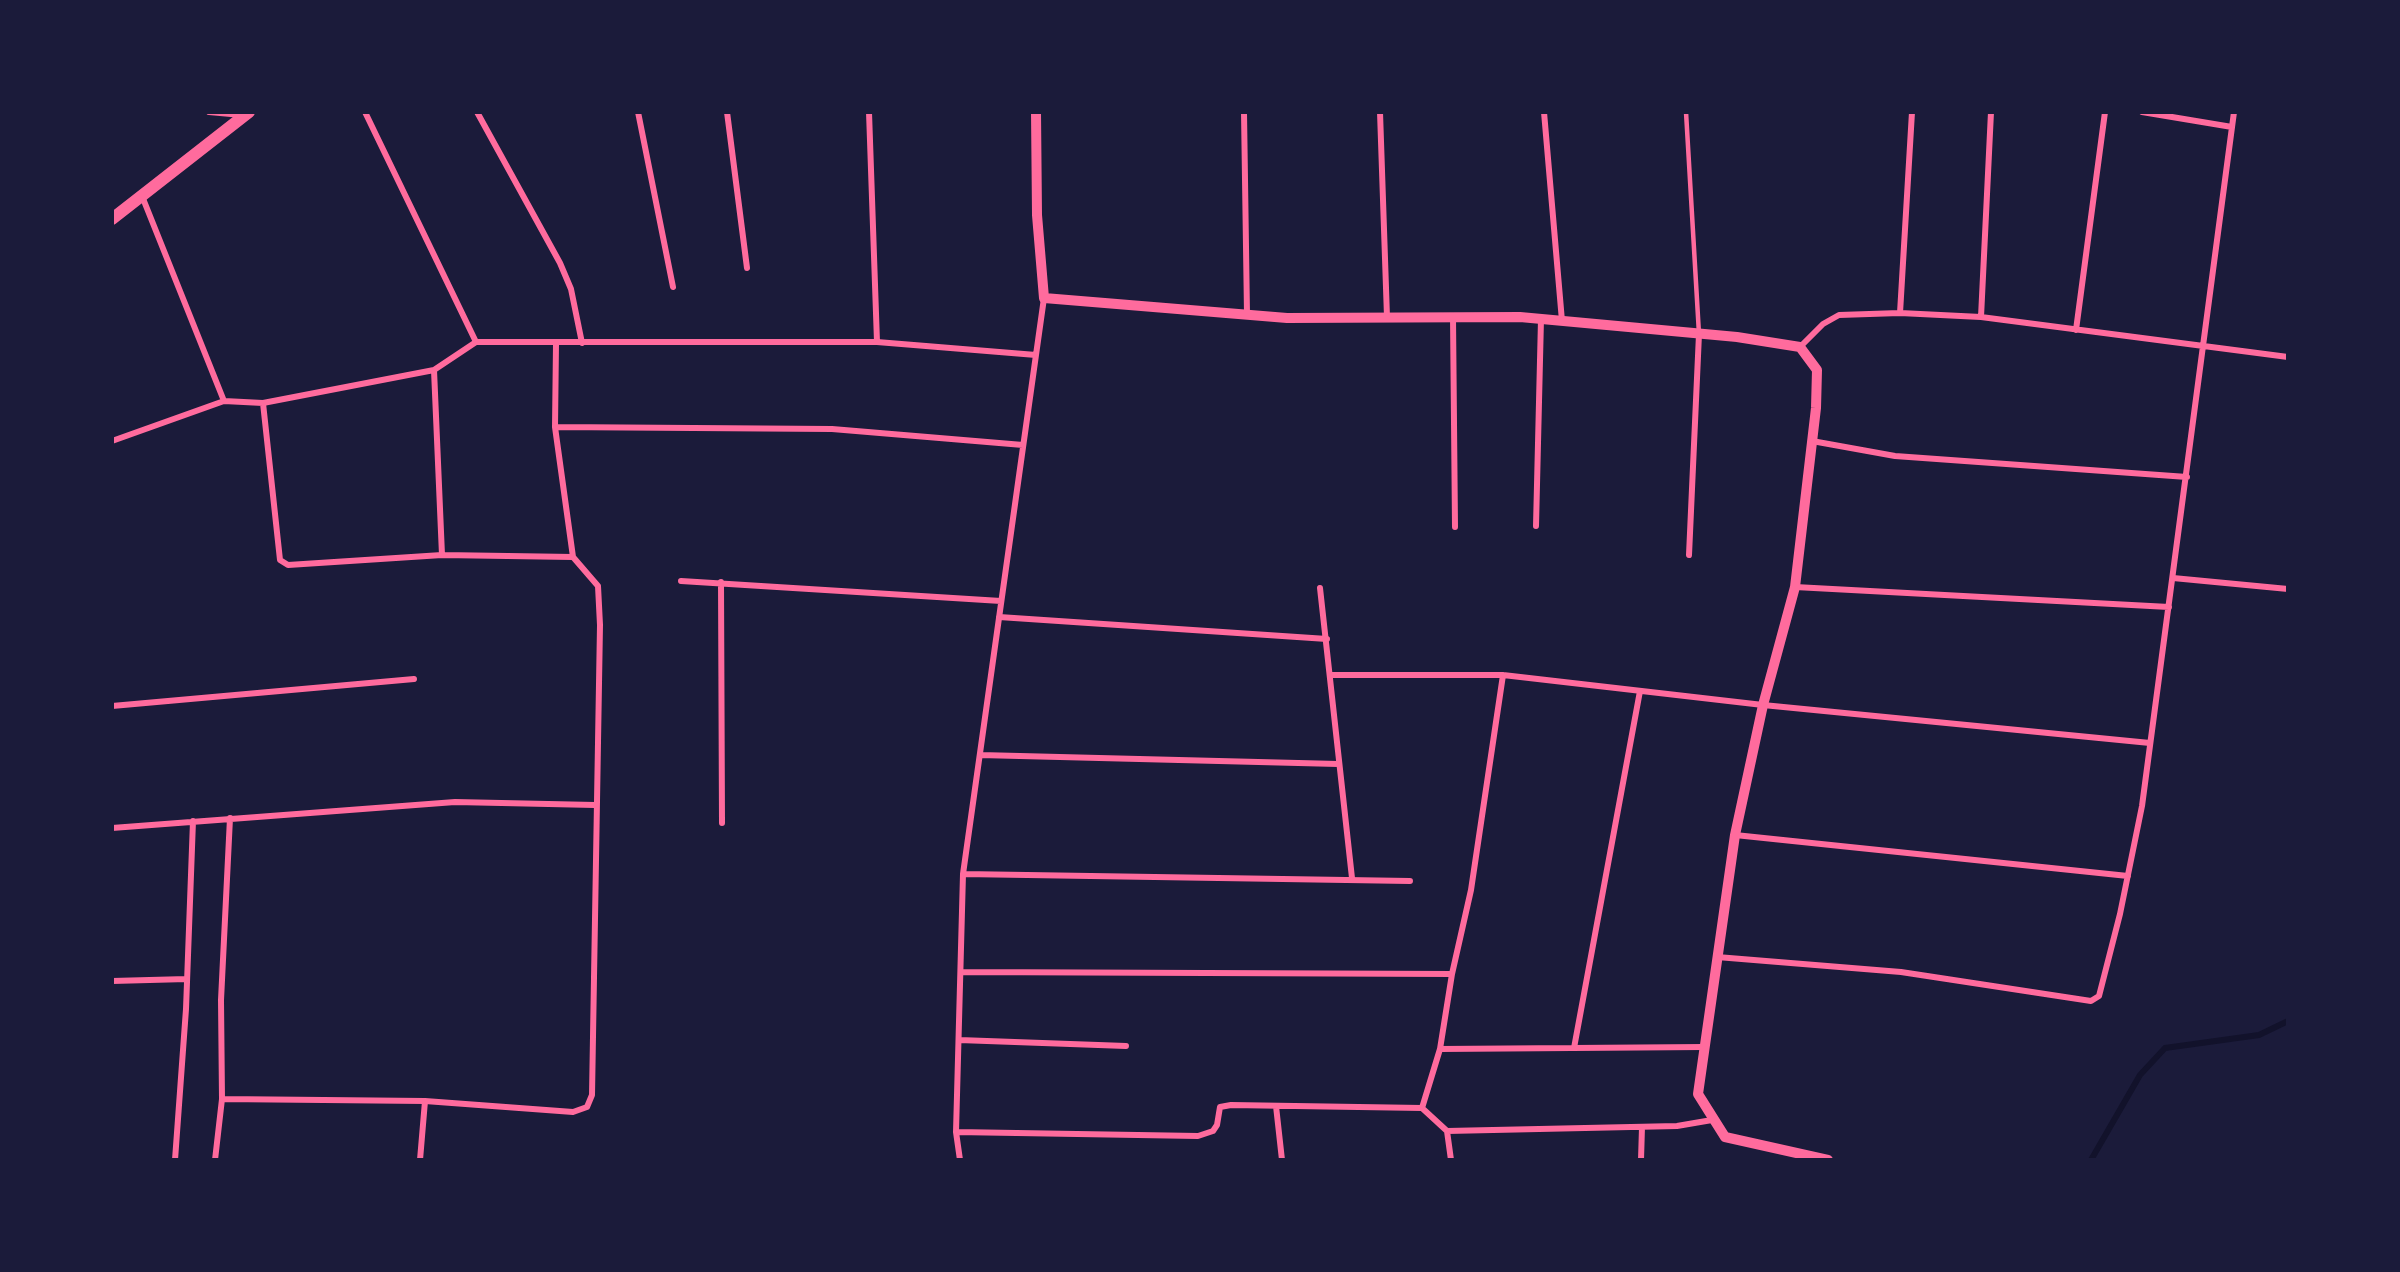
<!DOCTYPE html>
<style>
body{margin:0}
#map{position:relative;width:2400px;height:1272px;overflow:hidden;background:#1b1b3a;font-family:Quicksand,sans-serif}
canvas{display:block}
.frame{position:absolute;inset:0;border:114px solid #1b1b3a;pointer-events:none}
</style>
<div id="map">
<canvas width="2400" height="1272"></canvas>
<div class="frame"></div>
</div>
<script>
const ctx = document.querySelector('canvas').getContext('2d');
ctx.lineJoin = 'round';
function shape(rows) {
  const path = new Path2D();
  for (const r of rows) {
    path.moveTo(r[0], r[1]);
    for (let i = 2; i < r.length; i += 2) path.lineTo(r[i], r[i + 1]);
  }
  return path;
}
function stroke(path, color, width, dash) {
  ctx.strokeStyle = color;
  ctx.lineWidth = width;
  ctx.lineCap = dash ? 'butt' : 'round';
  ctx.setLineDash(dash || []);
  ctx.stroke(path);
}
stroke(shape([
 [2091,1160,2140,1075,2165,1048,2259,1035,2288,1021]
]), '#12122b', 6);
stroke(shape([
 [1686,112,1699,334]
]), '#ff6b9d', 4.5);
stroke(shape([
 [209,112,242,115],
 [365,112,476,342,877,342,1036,355],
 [477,112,560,263,571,289,582,343],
 [638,112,673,287],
 [727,112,747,268],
 [869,112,877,342],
 [1244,112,1247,314],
 [1380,112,1387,317],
 [1544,112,1562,321],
 [1912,112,1900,313,1981,317,2288,357],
 [2142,112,2232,127],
 [142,196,224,401,263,403,434,370,476,342],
 [1453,317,1455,527],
 [1981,317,1991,112],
 [2076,330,2105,112],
 [1800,347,1823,324,1839,315,1900,313],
 [434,370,442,555],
 [263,403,280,560,288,565,442,555,573,557],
 [555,427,832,429,1023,445],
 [112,441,224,401],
 [1812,441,1895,456,2187,477],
 [1536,526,1541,319],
 [1689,555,1699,334],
 [2173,578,2288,589],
 [681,581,1001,601],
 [721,582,722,823],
 [1795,587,2169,607],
 [1320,588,1352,878],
 [999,617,1327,639],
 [1331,675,1503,675,1763,705,2150,743],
 [112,706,414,679],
 [980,755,1338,764],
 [112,828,455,802,595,805],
 [1735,835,2128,876],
 [963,874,1410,881],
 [1717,957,1901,972,2091,1001,2099,996,2120,914,2142,806,2234,112],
 [961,972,1452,974],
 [112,981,187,979],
 [959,1040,1126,1046],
 [1574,1048,1640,691],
 [1440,1049,1704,1047],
 [222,1099,425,1101],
 [1276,1106,1282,1160],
 [1422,1108,1440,1049,1452,974,1471,890,1503,675],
 [1447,1131,1451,1160],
 [956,1132,1198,1136,1213,1131,1217,1125,1220,1107,1231,1105,1422,1108,1447,1131,1677,1126,1712,1120],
 [175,1160,186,1009,193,821],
 [215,1160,222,1099,221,1000,230,818],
 [420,1160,425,1101,573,1112,587,1107,592,1095,600,625,598,586,573,557,555,427,556,344],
 [960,1160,956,1132,963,874,1044,298],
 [1641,1160,1642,1127]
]), '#ff6b9d', 6);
stroke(shape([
 [1036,112,1037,215,1044,298,1287,318,1520,317,1737,337,1800,347,1817,370,1816,408,1795,587,1763,705,1735,835,1698,1094,1725,1137,1828,1160]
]), '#ff6b9d', 10);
stroke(shape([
 [112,219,249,112]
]), '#ff6b9d', 12);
</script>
